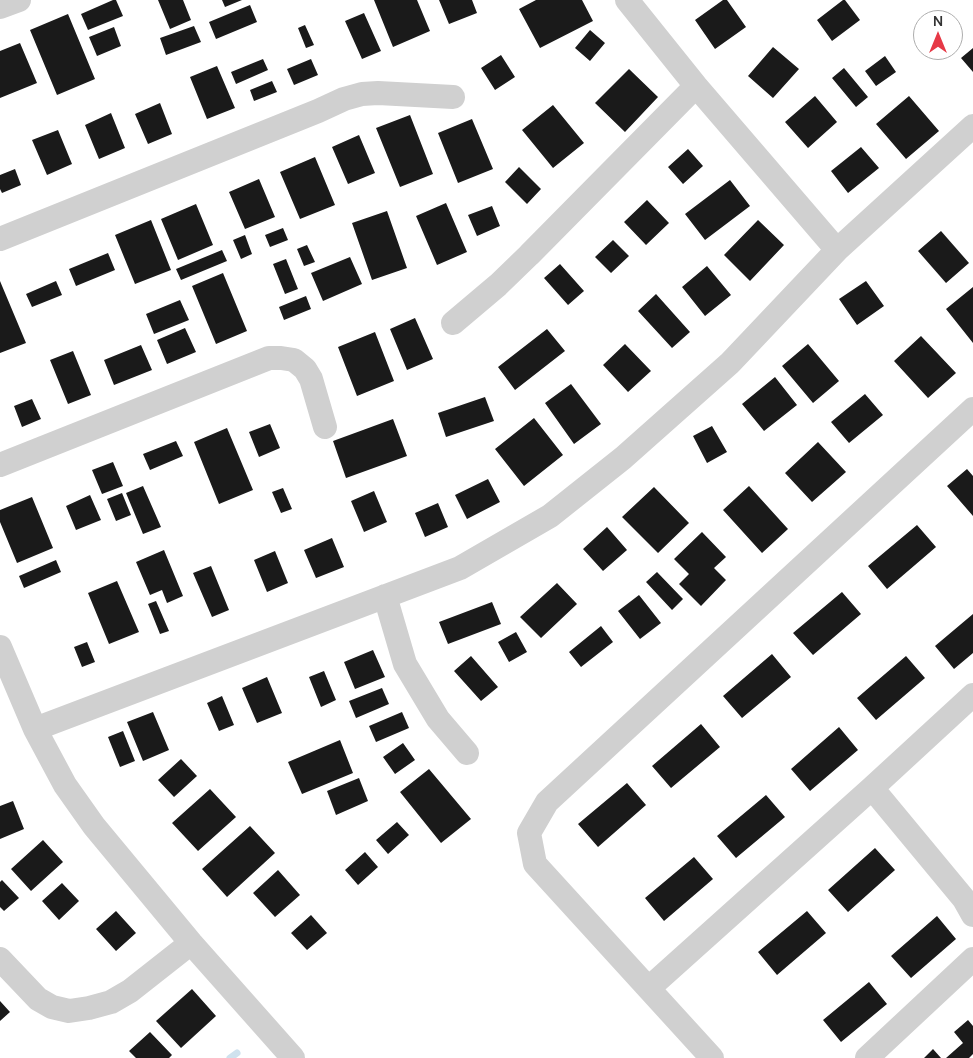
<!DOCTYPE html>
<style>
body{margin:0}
#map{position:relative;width:973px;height:1058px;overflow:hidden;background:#fff;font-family:Manrope,sans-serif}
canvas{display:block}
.north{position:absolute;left:913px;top:10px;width:50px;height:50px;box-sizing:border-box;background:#fff;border:1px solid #adadad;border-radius:50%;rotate:0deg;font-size:14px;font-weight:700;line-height:20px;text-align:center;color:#333}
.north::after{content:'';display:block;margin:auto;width:18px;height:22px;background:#e63946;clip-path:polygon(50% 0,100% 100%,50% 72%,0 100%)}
</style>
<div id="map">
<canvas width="973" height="1058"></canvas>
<div class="north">N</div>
</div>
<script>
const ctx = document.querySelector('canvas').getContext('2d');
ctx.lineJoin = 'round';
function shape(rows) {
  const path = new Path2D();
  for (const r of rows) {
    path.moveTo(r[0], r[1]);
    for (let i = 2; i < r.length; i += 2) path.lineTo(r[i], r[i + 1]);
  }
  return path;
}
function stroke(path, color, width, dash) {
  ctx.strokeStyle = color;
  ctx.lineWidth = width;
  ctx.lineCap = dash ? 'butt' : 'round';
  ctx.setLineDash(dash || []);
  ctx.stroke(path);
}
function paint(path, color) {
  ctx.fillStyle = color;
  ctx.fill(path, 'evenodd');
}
stroke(shape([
 [230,1058,237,1053]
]), '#cfe2ee', 7);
paint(shape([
 [113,0,116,0,123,16,88,30,81,14],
 [158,0,183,0,191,20,170,29],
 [222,0,242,0,225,7],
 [374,0,417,0,430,31,393,47],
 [439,0,472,0,477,13,449,24],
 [536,0,582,0,593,21,540,48,519,9],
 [723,0,727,0,746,27,715,49,695,20],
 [843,0,845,0,860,20,832,41,817,20],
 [250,5,257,22,216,39,209,22],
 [364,13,381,51,362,59,345,21],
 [68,14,95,79,57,95,30,30],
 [305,25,314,45,306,48,298,28],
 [194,26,201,42,166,55,160,38],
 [114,27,121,46,97,56,89,37],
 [590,30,605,43,590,61,575,48],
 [20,43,37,83,0,98,0,51],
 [773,47,799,69,773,98,748,76],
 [973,48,973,72,961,58],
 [501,55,515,77,495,90,481,68],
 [885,56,896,72,876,86,865,71],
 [263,59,268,70,236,84,231,72],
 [311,59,318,75,294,85,287,69],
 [217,66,235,108,207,119,190,77],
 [844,68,868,97,856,107,832,78],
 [629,69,658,97,625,132,595,103],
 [272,81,277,92,254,101,250,90],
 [815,96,837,122,808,148,785,122],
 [909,96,939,131,906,159,876,124],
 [160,103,172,134,148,144,135,114],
 [553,105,584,143,553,168,522,130],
 [111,113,125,148,99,159,85,125],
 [410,115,433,174,400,187,376,128],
 [472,119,493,169,458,183,438,133],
 [58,130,72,164,47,175,32,140],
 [359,135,375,173,348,184,332,147],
 [861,147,879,168,848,193,831,171],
 [688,149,703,166,683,184,668,167],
 [315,157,335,205,300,219,280,172],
 [519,167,541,189,527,204,505,182],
 [15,169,21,185,2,193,0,189,0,175],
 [259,179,275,217,245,229,229,192],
 [730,180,750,206,705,240,685,214],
 [647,200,669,223,646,245,624,222],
 [446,203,467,252,437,265,416,216],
 [196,204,213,245,178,260,161,219],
 [492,206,500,226,477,236,468,215],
 [387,211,407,268,372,280,352,223],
 [151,220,171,270,135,284,115,235],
 [758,220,784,245,750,281,724,255],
 [283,228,288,240,270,247,265,235],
 [941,231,969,263,946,283,918,251],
 [245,235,252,254,241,259,233,240],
 [613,240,629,256,611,273,595,257],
 [307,245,315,262,304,266,297,249],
 [222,250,227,261,181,280,176,269],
 [108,253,115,270,76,286,69,269],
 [350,257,362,284,323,301,311,273],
 [286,259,298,289,285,294,273,264],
 [560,264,584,291,568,305,544,278],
 [707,266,731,295,705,316,682,287],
 [223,273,247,331,216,344,192,286],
 [0,281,26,343,0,353],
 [56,281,62,295,32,307,26,294],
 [866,281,884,306,857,325,839,299],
 [973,287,973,343,946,309],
 [656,294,690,332,672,348,638,311],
 [306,296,311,309,284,320,279,307],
 [180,300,189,320,154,334,146,314],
 [415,318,433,359,407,370,390,329],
 [185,328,196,352,167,364,157,340],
 [547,329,565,351,515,390,498,367],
 [375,332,394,381,357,396,338,347],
 [921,336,956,373,928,398,894,361],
 [625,344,651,371,628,392,603,365],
 [808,344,839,381,813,403,782,366],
 [141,345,152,370,114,385,104,360],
 [73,351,91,395,68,404,50,360],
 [775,377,797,405,764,431,742,404],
 [571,384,601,424,574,444,545,403],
 [865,394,883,415,849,443,831,422],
 [485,397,494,421,446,437,438,413],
 [32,399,41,419,22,427,14,406],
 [534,418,563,455,524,486,495,449],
 [393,419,407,456,346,478,333,441],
 [270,424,280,448,259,457,249,432],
 [712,426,727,452,707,463,693,436],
 [227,428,253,490,219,504,194,442],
 [176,441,183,456,150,470,143,454],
 [818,442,846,472,812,502,785,473],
 [113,462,123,486,102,494,92,470],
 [967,469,973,476,973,516,947,486],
 [488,479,500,502,467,519,455,495],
 [143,486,161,527,143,534,126,493],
 [749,486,788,529,762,553,723,510],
 [654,487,689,523,658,553,622,517],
 [283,488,292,509,281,513,272,492],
 [374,491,387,522,364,532,351,501],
 [122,493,131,515,116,521,107,499],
 [90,495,101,520,76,530,66,506],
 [32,497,53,548,17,563,0,522,0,510],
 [438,503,448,527,425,537,415,513],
 [917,525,936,547,887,589,868,566],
 [607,527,627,550,603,571,583,549],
 [702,532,726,557,714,568,726,580,701,606,679,584,689,574,674,559],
 [332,538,344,567,316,578,304,550],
 [164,550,183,596,167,603,162,590,150,595,136,562],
 [275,551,288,583,267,592,254,560],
 [56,560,61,572,24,588,19,576],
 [211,566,229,610,212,617,193,573],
 [657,572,683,599,672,610,646,582],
 [117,581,139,632,109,644,88,593],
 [557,583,577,604,541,638,520,617],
 [842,592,861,614,813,655,793,633],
 [639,595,661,623,640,639,618,611],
 [156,601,169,631,160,634,148,604],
 [492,602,501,624,448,644,439,622],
 [973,614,973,653,954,669,935,646],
 [601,626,613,642,581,667,569,652],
 [516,632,527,652,509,662,498,642],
 [87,642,95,662,82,667,74,647],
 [373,650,385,677,355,689,344,662],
 [772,654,791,677,742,718,723,696],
 [471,656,498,687,481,701,454,671],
 [906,656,925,678,876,720,857,698],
 [324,671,336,700,321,707,309,677],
 [267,677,282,713,257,723,242,688],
 [382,688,389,704,356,718,349,701],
 [222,696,234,725,219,731,207,703],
 [153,712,169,750,143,761,127,722],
 [402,712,409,728,376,742,369,726],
 [701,724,720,747,671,788,652,766],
 [839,727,858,750,810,791,791,769],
 [123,731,135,761,120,767,108,737],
 [340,740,353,773,302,794,288,762],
 [403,743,415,760,395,774,383,757],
 [181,759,197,776,174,797,158,780],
 [429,769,471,819,441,843,400,792],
 [359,778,368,801,336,815,327,791],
 [627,783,646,805,598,847,578,824],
 [210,789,236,817,198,851,172,823],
 [766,795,785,817,736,858,717,836],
 [13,801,24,829,0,839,0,806],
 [397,822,409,835,388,854,376,840],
 [250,826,275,853,227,897,202,869],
 [43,840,63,862,31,891,11,869],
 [875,848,895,870,848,912,828,890],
 [365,852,378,867,358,885,345,870],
 [694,857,713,879,664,921,645,898],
 [278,870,300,895,275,917,253,893],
 [2,880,19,898,4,911,0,907,0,882],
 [62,883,79,901,59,920,42,901],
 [116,911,136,933,116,951,96,929],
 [807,911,826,933,777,975,758,952],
 [311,915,327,933,307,950,291,933],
 [937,916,956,939,911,978,891,956],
 [869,982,887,1004,841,1042,823,1020],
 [192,989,216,1016,181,1048,156,1021],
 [0,1001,10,1012,0,1021],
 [968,1020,973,1026,973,1054,969,1058,946,1058,963,1043,954,1032],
 [150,1032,172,1055,169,1058,136,1058,129,1051],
 [933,1049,941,1058,924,1058]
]), '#1a1a1a');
stroke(shape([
 [627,0,696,86,837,250],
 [0,7,19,0],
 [0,239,318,111,344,99,362,94,378,93,453,97],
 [453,323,498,285,529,255,696,86],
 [0,465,269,358,281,358,294,360,305,369,311,379,325,427],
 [385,596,405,664,438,719,467,753],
 [0,647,35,729,65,785,94,826,191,943,293,1058],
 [35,729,460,568,550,516,623,458,730,363,837,250,973,126],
 [872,788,964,899,973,915],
 [0,959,38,999,52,1007,69,1011,89,1008,111,1002,130,991,191,943],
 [649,988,872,788,973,695],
 [712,1058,535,864,529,833,547,802,973,409],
 [867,1058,973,959]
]), '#d0d0d0', 24);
</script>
